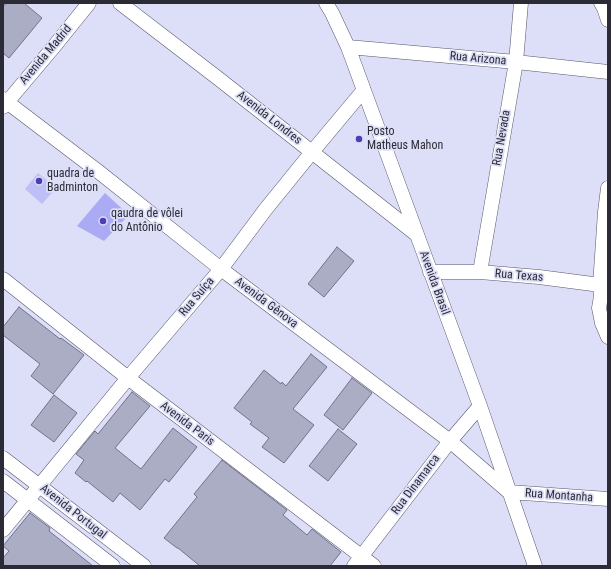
<!DOCTYPE html>
<meta charset="utf-8">
<style>
body{margin:0}
#map{position:relative;width:611px;height:569px;overflow:hidden;background:#dddef7;font-family:"Roboto Condensed",sans-serif}
canvas{display:block}
.frame{position:absolute;inset:0;border:4px solid #2b2b35;pointer-events:none}
</style>
<div id="map">
<canvas width="611" height="569"></canvas>
<div class="frame"></div>
</div>
<script>
const ctx = document.querySelector('canvas').getContext('2d');
ctx.lineJoin = 'round';
function paint(path, color) {
  ctx.fillStyle = color;
  ctx.fill(path, 'evenodd');
}
function shape(rows) {
  const path = new Path2D();
  for (const r of rows) {
    path.moveTo(r[0], r[1]);
    for (let i = 2; i < r.length; i += 2) path.lineTo(r[i], r[i + 1]);
  }
  return path;
}
function stroke(path, color, width, dash) {
  ctx.strokeStyle = color;
  ctx.lineWidth = width;
  ctx.lineCap = dash ? 'butt' : 'round';
  ctx.setLineDash(dash || []);
  ctx.stroke(path);
}
function drawText(font, color, halo, rows, align = 'center') {
  ctx.font = font + ' "Roboto Condensed",sans-serif';
  ctx.lineWidth = 3.5;
  ctx.setLineDash([]);
  ctx.textBaseline = 'middle';
  ctx.strokeStyle = halo;
  ctx.fillStyle = color;
  for (const [text, x, y, turn = 0] of rows) {
    ctx.save();
    ctx.translate(x, y);
    ctx.rotate((+turn || 0) * Math.PI / 180);
    ctx.textAlign = isNaN(turn) ? turn : align;
    if (halo) ctx.strokeText(text, 0, 0);
    ctx.fillText(text, 0, 0);
    ctx.restore();
  }
}
paint(shape([
 [105,193,129,215,104,241,77,226]
]), '#ababf5');
paint(shape([
 [38,173,56,188,42,204,25,189]
]), '#bebff6');
const building = shape([
 [6,3,24,3,42,18,9,58,3,53,3,7,6,3],
 [337,247,354,261,324,297,308,284,337,247],
 [19,307,60,339,61,338,84,355,53,394,31,376,40,364,3,335,3,327,19,307],
 [311,354,327,367,293,409,314,425,284,463,262,447,269,438,250,424,252,422,234,408,264,370,281,384,282,382,286,386,311,354],
 [352,378,372,393,343,430,324,415,352,378],
 [132,392,150,406,115,448,141,469,173,428,197,447,169,482,165,479,140,510,120,493,113,502,87,481,86,482,75,473,84,460,76,454,95,431,98,434,132,392],
 [54,395,77,413,54,442,31,425,54,395],
 [338,429,357,444,328,481,309,466,338,429],
 [222,460,287,510,283,515,307,535,312,529,341,552,330,566,200,566,178,548,177,548,164,538,197,497,194,494,222,460],
 [30,513,50,528,49,531,93,566,3,566,3,558,9,551,3,546,30,513]
]);
paint(building, '#abadc4');
stroke(building, '#717288', 1);
const minor = shape([
 [120,3,219,79,416,234],
 [326,3,332,13,348,47,480,406,535,566],
 [601,3,604,8,608,20],
 [348,47,516,62,608,72],
 [3,99,99,172,221,269,450,441,509,492,608,499],
 [3,107,52,49,89,3],
 [608,188,605,212,600,285,601,296,599,308,602,323,608,337],
 [430,272,480,272,539,277,608,286],
 [480,272,516,62,521,3],
 [3,279,128,378,374,566],
 [3,458,144,566],
 [3,481,113,566],
 [3,530,128,378,221,269,265,210,312,152,363,91],
 [354,566,450,441,480,406]
]);
stroke(minor, '#57576c', 15);
stroke(minor, '#fff', 14);
for (const [x, y, r, color] of [
 [359,139,4,"#4f3db4"],
 [39,181,4,"#4f3db4"],
 [103,221,4,"#4f3db4"]
]) {
  const dot = new Path2D();
  dot.arc(x, y, r, 0, 2 * Math.PI);
  ctx.fillStyle = color;
  ctx.fill(dot);
  stroke(dot, '#dddef7', 1.5);
}
drawText('12px', '#2b2b35', '#dddef7', [
 ["Avenida Madrid",46,55,-50],
 ["Rua Arizona",478,59,5],
 ["Avenida Londres",269,118,38],
 ["Rua Nevada",502,138,-80],
 ["Rua Texas",519,276,5],
 ["Avenida Brasil",434,283,70],
 ["Rua Suíça",197,297,-50],
 ["Avenida Gênova",266,303,37],
 ["Avenida Paris",187,424,37],
 ["Rua Dinamarca",416,485,-53],
 ["Rua Montanha",559,496,4],
 ["Avenida Portugal",73,512,38]
]);
drawText('12px', '#2b2b35', '#dddef7', [
 ["Posto",367,132],
 ["Matheus Mahon",367,146],
 ["quadra de",47,174],
 ["Badminton",47,188],
 ["qaudra de vôlei",111,214],
 ["do Antônio",111,228]
], 'left');
</script>
